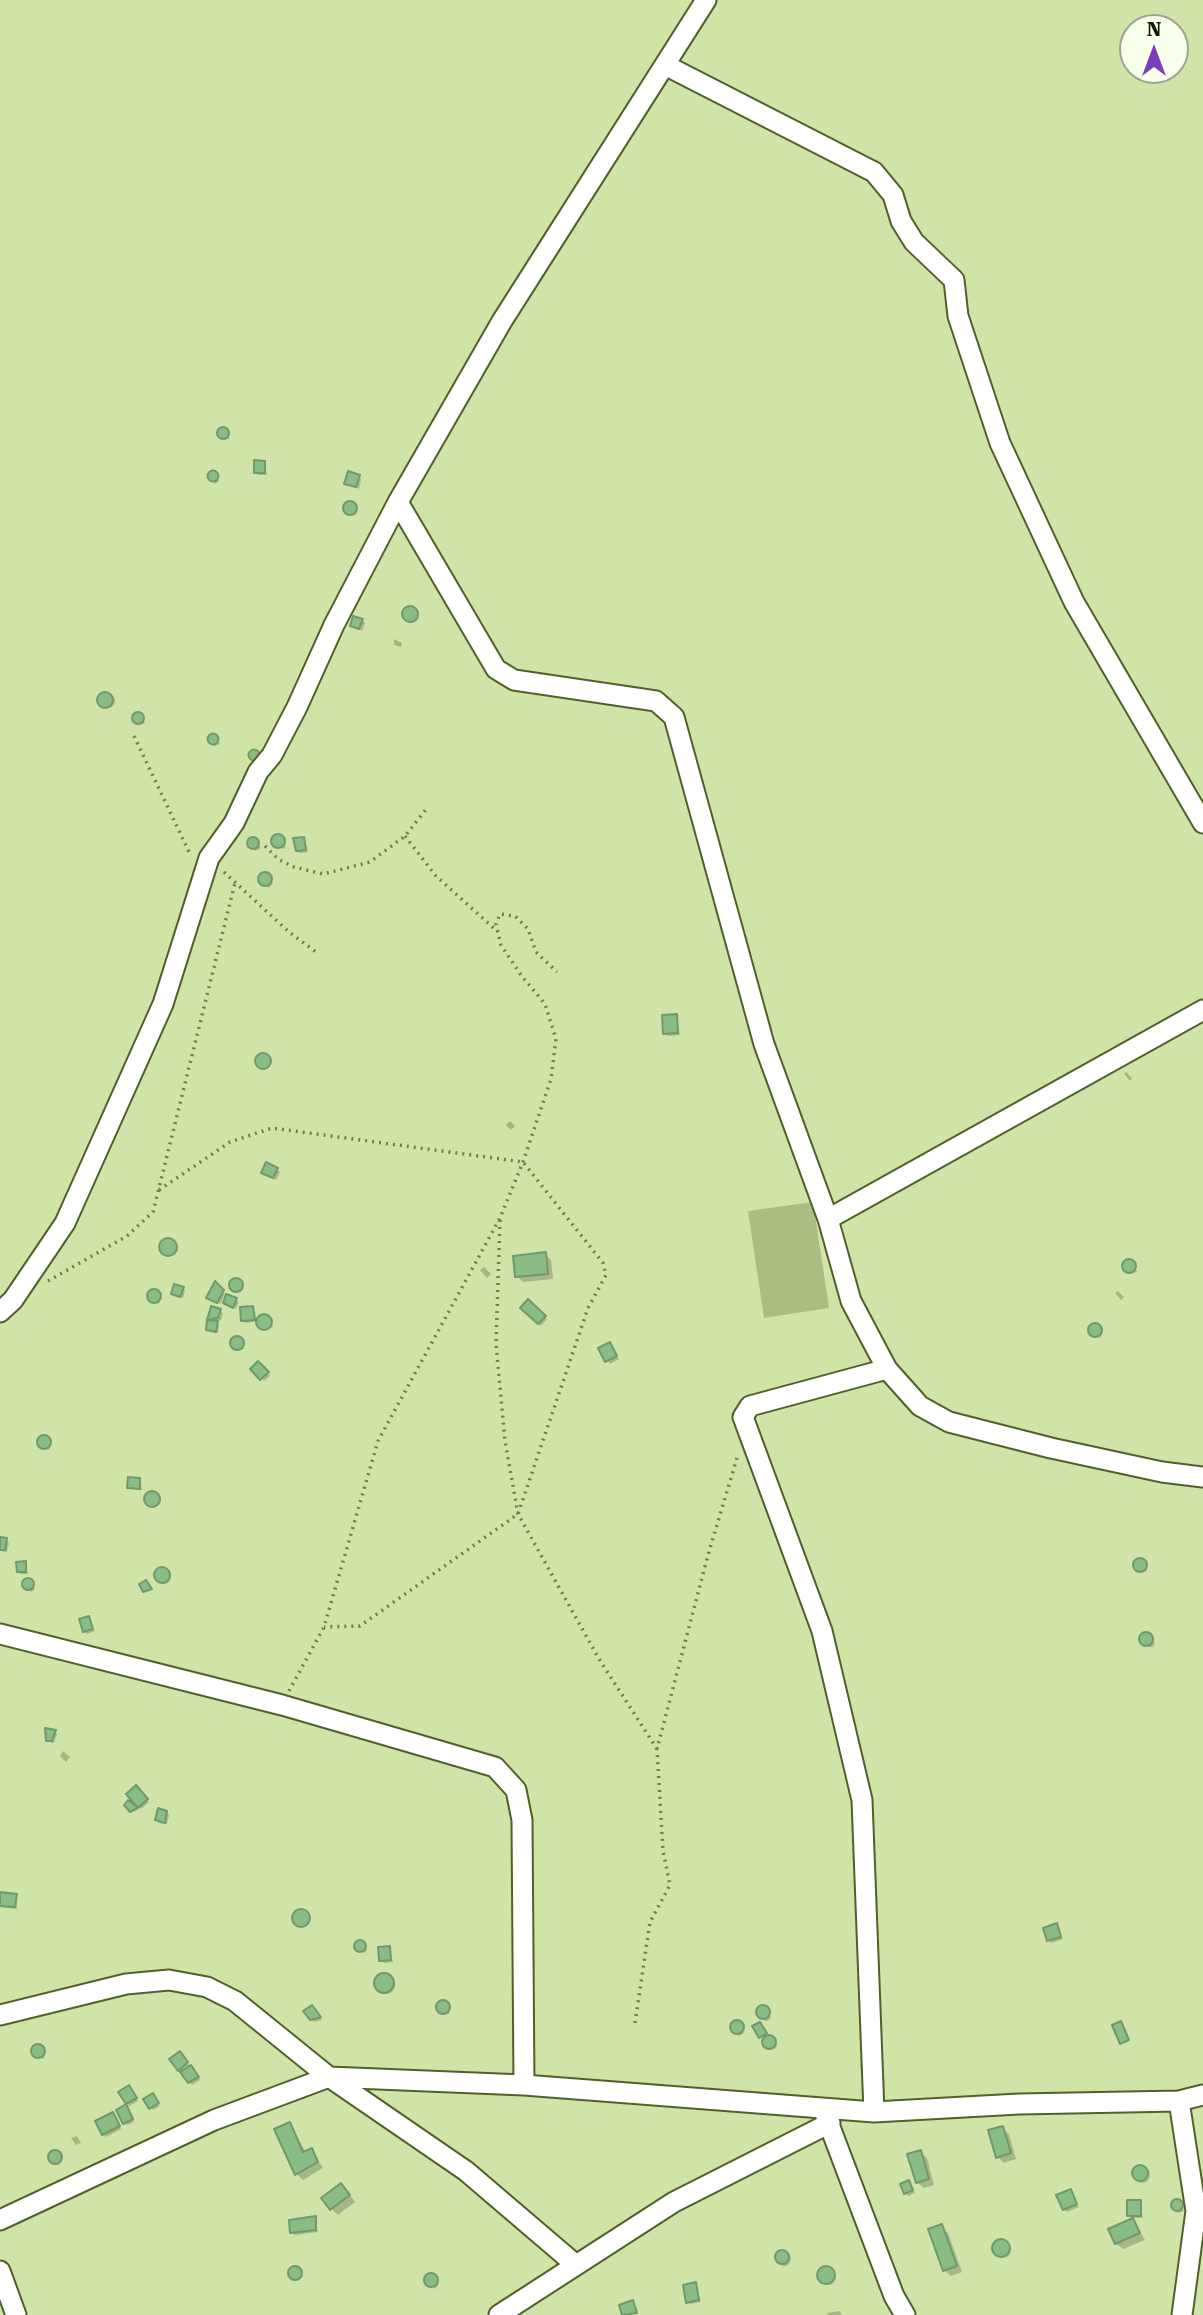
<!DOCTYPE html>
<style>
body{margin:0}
#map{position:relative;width:1203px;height:2315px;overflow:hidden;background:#d1e4a8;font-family:"Roboto Serif",serif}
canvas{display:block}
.north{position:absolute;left:1119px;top:14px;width:70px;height:70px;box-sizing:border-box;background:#f9ffed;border:2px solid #9da390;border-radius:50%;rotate:0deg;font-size:19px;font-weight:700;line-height:28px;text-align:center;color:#131904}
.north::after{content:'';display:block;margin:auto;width:24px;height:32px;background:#7940b7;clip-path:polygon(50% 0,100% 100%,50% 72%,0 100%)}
</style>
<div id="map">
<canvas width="1203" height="2315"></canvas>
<div class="north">N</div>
</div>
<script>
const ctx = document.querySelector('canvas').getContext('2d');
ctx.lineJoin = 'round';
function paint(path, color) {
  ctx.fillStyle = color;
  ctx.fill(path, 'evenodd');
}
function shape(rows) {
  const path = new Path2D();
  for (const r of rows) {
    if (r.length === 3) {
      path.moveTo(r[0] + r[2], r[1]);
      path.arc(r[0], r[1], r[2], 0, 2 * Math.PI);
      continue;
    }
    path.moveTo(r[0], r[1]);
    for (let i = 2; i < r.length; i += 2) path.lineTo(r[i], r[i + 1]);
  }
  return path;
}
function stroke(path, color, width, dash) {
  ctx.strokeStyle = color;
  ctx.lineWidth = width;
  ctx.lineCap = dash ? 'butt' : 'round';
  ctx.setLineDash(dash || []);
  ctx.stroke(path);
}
paint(shape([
 [813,1202,829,1308,764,1318,748,1211]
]), '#abbd82');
paint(shape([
 [225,430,230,438,225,440,220,432],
 [264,462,267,475,258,475,256,472],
 [214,473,219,481,215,484,209,476],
 [359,476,361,479,359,489,346,483],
 [349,504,358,510,356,515,346,511],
 [412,616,7],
 [362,620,365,623,362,631,352,626],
 [394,639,402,643,401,647,394,645],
 [108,701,7],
 [139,715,145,723,140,725,134,717],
 [214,736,220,744,215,746,210,738],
 [255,751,261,758,255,761,250,754],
 [276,838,286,841,285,849,276,846],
 [254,839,261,848,255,851,250,841],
 [304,839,308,852,300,853,297,851],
 [265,875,273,883,269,888,260,880],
 [676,1016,680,1035,668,1036,665,1033],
 [265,1063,6],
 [1126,1072,1132,1078,1130,1081,1124,1074],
 [510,1121,515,1126,511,1130,506,1125],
 [277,1170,280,1172,276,1180,266,1175],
 [170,1248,8],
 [545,1254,551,1260,553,1279,523,1282,517,1276],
 [1132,1262,1137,1272,1129,1274,1125,1265],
 [484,1267,491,1274,487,1278,480,1270],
 [235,1281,244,1288,241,1292,232,1288],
 [215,1284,225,1294,220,1304,211,1300],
 [183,1288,185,1291,183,1298,173,1294],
 [1118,1291,1124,1297,1121,1300,1115,1293],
 [151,1292,161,1297,159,1304,149,1297],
 [236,1299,239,1302,236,1309,225,1303],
 [528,1302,547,1319,541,1326,523,1308],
 [212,1308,223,1313,221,1320,215,1321,219,1325,218,1333,208,1330],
 [253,1308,256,1321,265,1316,273,1327,265,1330,258,1321,245,1323,242,1320],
 [1094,1325,1103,1332,1100,1338,1090,1330],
 [240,1339,244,1349,237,1350,233,1341],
 [610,1344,619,1359,610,1364,601,1349],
 [258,1363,270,1376,264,1381,252,1369],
 [41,1438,51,1443,49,1450,40,1445],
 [140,1480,142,1490,129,1487],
 [154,1500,7],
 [0,1539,9,1543,7,1552,0,1551],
 [1142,1561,1147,1571,1140,1573,1136,1562],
 [25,1563,28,1574,21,1574,18,1572],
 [164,1577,7],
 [29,1580,35,1589,31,1592,24,1584],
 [89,1618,95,1631,87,1634,84,1631],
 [1147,1634,1155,1643,1153,1647,1149,1647,1142,1637],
 [55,1732,57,1734,54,1743,51,1743,48,1740],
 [63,1751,70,1757,66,1762,60,1756],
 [136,1788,149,1802,141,1809,128,1794],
 [166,1812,169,1815,167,1824,159,1823,157,1820],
 [0,1894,16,1896,17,1909,0,1907],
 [302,1919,8],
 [1056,1925,1063,1939,1051,1943,1049,1940],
 [359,1943,367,1949,365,1953,356,1948],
 [389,1948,393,1962,384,1963,381,1960],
 [386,1985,9],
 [441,2003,450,2007,449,2014,439,2010],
 [763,2007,771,2017,769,2020,765,2021,758,2010],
 [314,2010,322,2020,314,2022,311,2019],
 [739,2023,744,2033,739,2036,732,2026],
 [767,2038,777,2042,776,2049,765,2045],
 [34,2048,45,2050,44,2059,35,2056],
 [182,2056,200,2080,192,2085,179,2069],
 [132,2090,138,2101,128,2107,134,2122,127,2125,118,2111,129,2105,121,2092],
 [155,2098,160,2106,153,2110,151,2108],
 [115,2117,121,2129,106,2137,103,2134],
 [290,2124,306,2153,311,2150,323,2168,303,2180,297,2174,277,2130],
 [1002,2128,1009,2134,1016,2159,1004,2163,998,2157],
 [77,2136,81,2143,76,2145,71,2138],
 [54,2152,63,2160,58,2165,50,2158],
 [920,2152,927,2158,934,2185,924,2188,917,2182],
 [1142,2175,8],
 [909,2182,915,2193,908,2196,906,2193],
 [347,2191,355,2202,338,2215,332,2209],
 [1073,2194,1079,2207,1067,2212,1059,2196],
 [1140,2202,1143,2218,1131,2218,1129,2215],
 [1179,2202,1184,2211,1178,2213,1173,2204],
 [315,2218,318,2232,295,2235,292,2233],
 [1133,2220,1145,2240,1123,2249,1116,2243],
 [941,2226,948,2233,962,2272,951,2276,944,2270],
 [1003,2250,8],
 [784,2259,7],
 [294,2268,303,2276,298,2281,290,2274],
 [828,2277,8],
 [431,2275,439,2284,435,2289,426,2280],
 [695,2284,701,2302,690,2304,688,2302],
 [840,2311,842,2315,828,2315,827,2313]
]), '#0003');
const building = shape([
 [223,433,6],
 [254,460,265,461,265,473,254,473,254,460],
 [213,476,5.5],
 [348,471,360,475,356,487,344,484,348,471],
 [350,508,7],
 [410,614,8],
 [353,616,363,619,359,629,350,626,353,616],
 [105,700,8],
 [138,718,6],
 [213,739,5.5],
 [254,755,5.5],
 [278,841,7],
 [253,843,6],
 [304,837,306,850,296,851,293,838,304,837],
 [265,879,7],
 [677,1014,678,1033,663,1034,662,1015,677,1014],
 [263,1061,8],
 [266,1162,278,1168,273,1178,261,1173,266,1162],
 [168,1247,9],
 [546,1252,548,1274,515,1277,513,1256,546,1252],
 [1129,1266,7],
 [236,1285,7],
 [215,1281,224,1290,217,1303,206,1298,215,1281],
 [174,1284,184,1287,180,1297,171,1294,174,1284],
 [154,1296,7],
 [226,1294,237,1298,233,1308,223,1303,226,1294],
 [528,1299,546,1316,538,1324,520,1308,528,1299],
 [211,1306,221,1309,218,1318,207,1320,211,1306],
 [253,1306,255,1320,241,1321,240,1307,253,1306],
 [264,1322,8],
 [207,1320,218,1321,216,1332,206,1330,207,1320],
 [1095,1330,7],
 [237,1343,7],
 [610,1342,617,1356,605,1362,598,1348,610,1342],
 [258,1361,269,1372,260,1380,250,1369,258,1361],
 [44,1442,7],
 [128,1477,140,1478,140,1489,127,1488,128,1477],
 [152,1499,8],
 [0,1537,7,1538,5,1550,0,1550,0,1537],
 [1140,1565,7],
 [26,1561,26,1572,17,1572,16,1562,26,1561],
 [162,1575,8],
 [28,1584,6],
 [146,1580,152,1589,143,1592,139,1584,146,1580],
 [89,1616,93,1629,83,1632,79,1619,89,1616],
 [1146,1639,7],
 [45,1728,56,1730,52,1741,46,1741,45,1728],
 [136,1785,148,1799,138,1808,126,1794,136,1785],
 [128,1800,138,1808,130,1812,124,1805,128,1800],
 [158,1808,167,1811,165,1823,155,1820,158,1808],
 [0,1892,17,1894,15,1907,0,1906,0,1892],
 [301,1918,9],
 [1057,1923,1061,1937,1047,1941,1043,1928,1057,1923],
 [360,1946,6],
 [390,1946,391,1960,379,1961,378,1947,390,1946],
 [384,1983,10],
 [443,2007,7],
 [312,2005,321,2017,310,2020,303,2011,312,2005],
 [763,2012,7],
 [737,2027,7],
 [1121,2021,1129,2040,1120,2044,1112,2025,1121,2021],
 [760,2022,767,2033,759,2038,752,2026,760,2022],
 [769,2042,7],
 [38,2051,7],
 [180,2051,188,2062,178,2071,169,2059,180,2051],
 [191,2065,199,2077,188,2083,180,2072,191,2065],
 [129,2085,137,2098,126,2104,118,2092,129,2085],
 [153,2093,159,2103,149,2109,143,2099,153,2093],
 [126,2104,133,2119,123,2124,116,2110,126,2104],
 [113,2112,120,2126,102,2135,95,2121,113,2112],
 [290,2122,303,2152,312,2148,318,2162,295,2175,274,2129,290,2122],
 [1003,2126,1011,2153,996,2158,988,2130,1003,2126],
 [921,2150,929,2179,916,2183,907,2154,921,2150],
 [55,2157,7],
 [1140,2173,8],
 [909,2180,913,2190,904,2194,900,2184,909,2180],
 [341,2183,350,2195,330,2210,321,2198,341,2183],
 [1071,2189,1077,2204,1063,2210,1056,2195,1071,2189],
 [1177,2205,6],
 [1127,2200,1141,2200,1141,2216,1127,2216,1127,2200],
 [316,2216,316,2230,290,2233,289,2220,316,2216],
 [1133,2218,1140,2233,1115,2244,1108,2229,1133,2218],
 [942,2224,957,2266,943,2271,928,2229,942,2224],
 [1001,2248,9],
 [782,2257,7],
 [295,2273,7],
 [826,2275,9],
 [431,2280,7],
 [696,2282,699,2300,686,2303,683,2285,696,2282],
 [633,2300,637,2313,622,2315,619,2305,633,2300]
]);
paint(building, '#8abd86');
stroke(building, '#70996c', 2);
const street = shape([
 [665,65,874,172,893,195,901,221,914,242,954,280,958,316,1000,443,1074,602,1203,823],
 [398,502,496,669,514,680,656,701,674,717,764,1044,828,1219,851,1301,887,1369,920,1406,949,1422,1051,1448,1162,1472,1203,1477],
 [828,1219,1203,1010],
 [0,1312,13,1300,65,1223,163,1004,209,858,234,823,258,772,272,755,297,707,334,625,398,502,502,321,706,0],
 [0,1634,282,1705,495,1767,516,1790,522,1820,524,2085],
 [0,2015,126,1984,169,1980,207,1987,235,2001,329,2077,524,2085,874,2112,1019,2104,1179,2101,1203,2095],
 [1179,2101,1196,2211,1182,2315],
 [824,2111,894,2296,905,2315],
 [874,2112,862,1800,822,1631,743,1417,750,1406,887,1369],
 [0,2220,214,2120,329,2077,466,2171,576,2265],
 [0,2271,16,2315],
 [499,2315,674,2202,830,2123]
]);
stroke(street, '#51602a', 23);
stroke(shape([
 [134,736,190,854],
 [405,836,436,876,498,932],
 [265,846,278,859,294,867,323,874,331,872,370,862,405,836,427,808],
 [224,872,289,932,316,952],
 [159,1190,230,1142,272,1128,523,1162,603,1263,606,1275,588,1308,518,1514,360,1626,324,1627],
 [500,1220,496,1344,505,1441,518,1514,599,1659,657,1749],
 [48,1281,127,1236,153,1212,235,883],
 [289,1691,324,1627,378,1441,500,1218,523,1162,551,1079,556,1039,545,1004,521,975,501,945,496,924,500,914,515,916,528,929,536,952,557,972],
 [635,2023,650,1922,670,1885,663,1851,657,1749,708,1555,737,1458]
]), '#707d55', 3.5, [2, 5]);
stroke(street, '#fff', 19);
</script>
